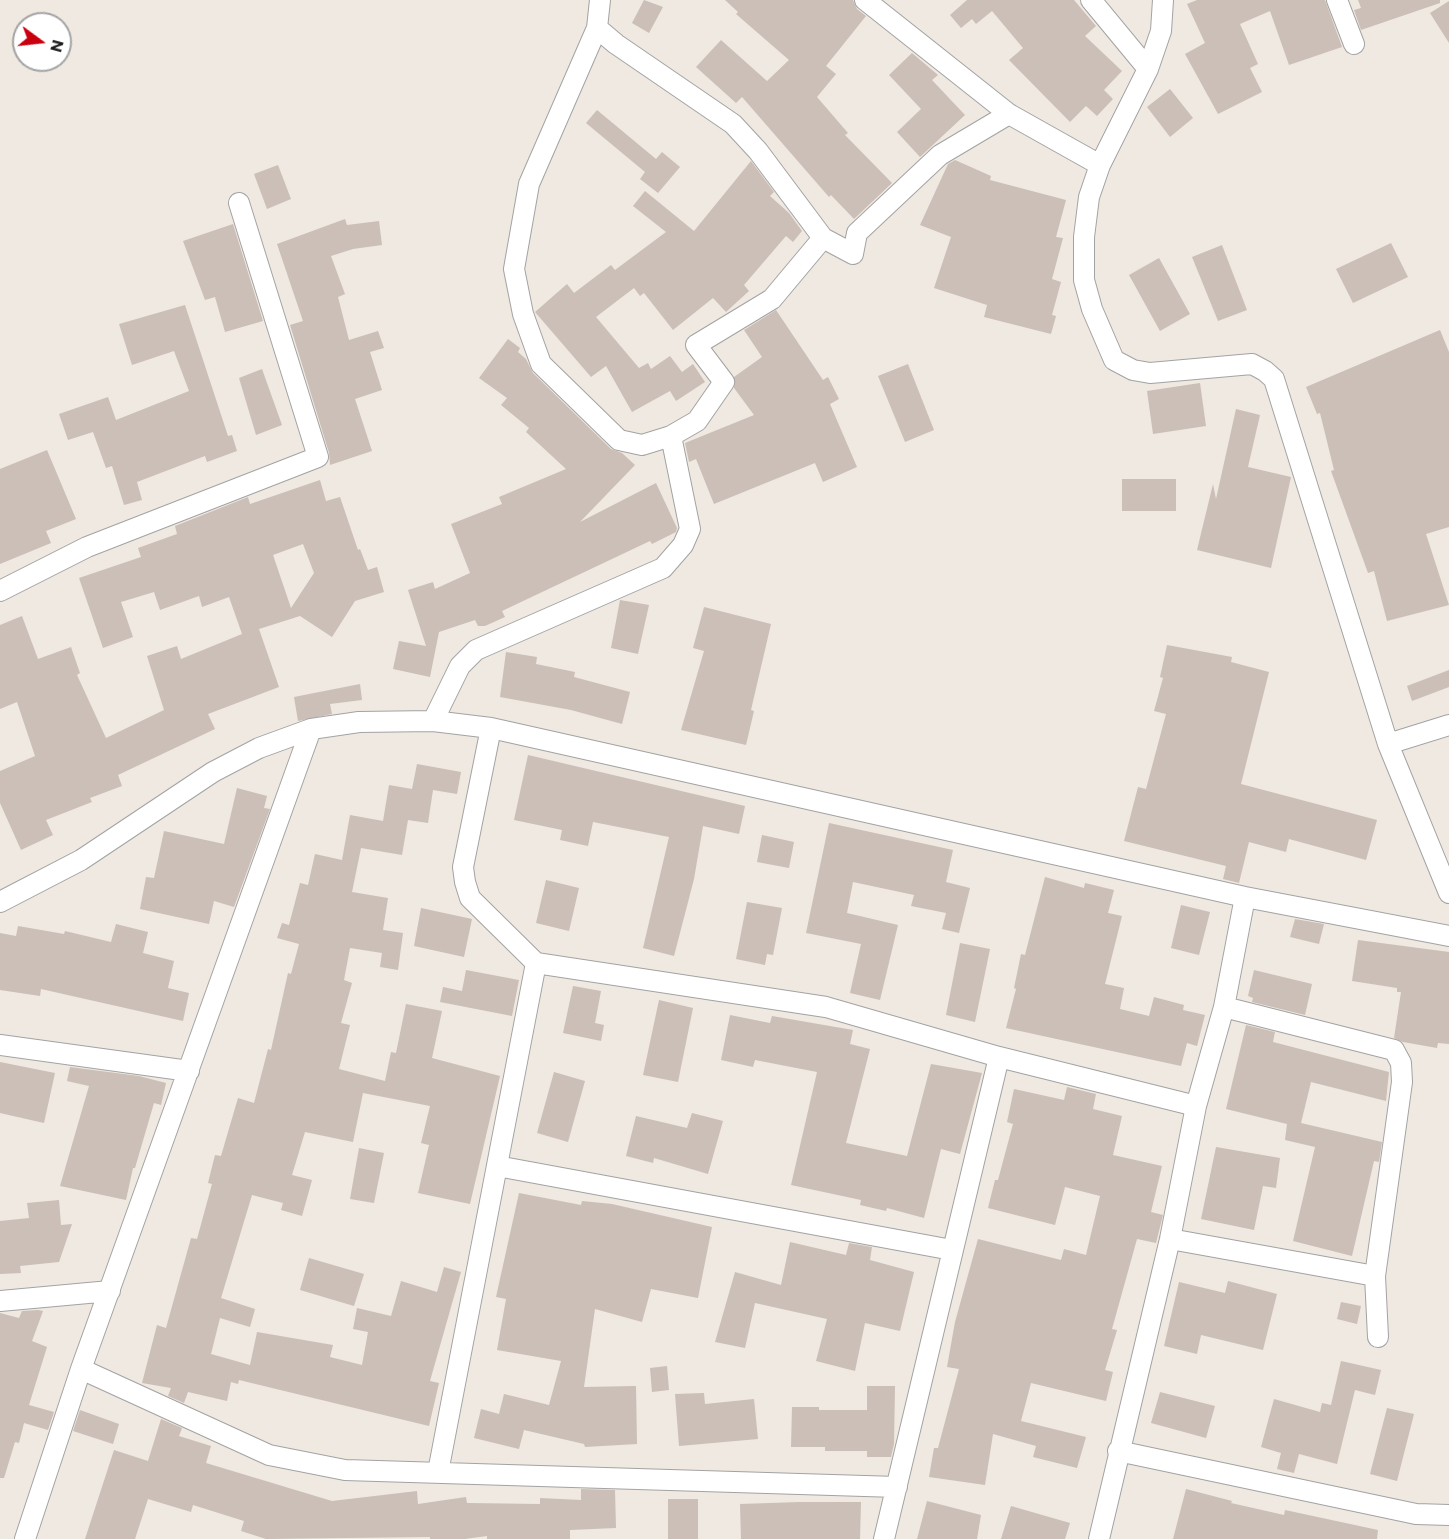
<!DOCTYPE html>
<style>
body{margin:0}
#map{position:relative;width:1449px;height:1539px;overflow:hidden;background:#efe9e1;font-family:Commissioner,sans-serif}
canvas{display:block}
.north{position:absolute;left:12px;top:12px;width:60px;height:60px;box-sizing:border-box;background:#fff;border:2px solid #a4a4a4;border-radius:50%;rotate:105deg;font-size:16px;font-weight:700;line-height:24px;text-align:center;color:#1c1c1c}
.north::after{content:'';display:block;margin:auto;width:21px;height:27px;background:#c9000e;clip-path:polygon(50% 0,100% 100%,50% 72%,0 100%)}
</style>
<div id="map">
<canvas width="1449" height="1539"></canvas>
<div class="north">N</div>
</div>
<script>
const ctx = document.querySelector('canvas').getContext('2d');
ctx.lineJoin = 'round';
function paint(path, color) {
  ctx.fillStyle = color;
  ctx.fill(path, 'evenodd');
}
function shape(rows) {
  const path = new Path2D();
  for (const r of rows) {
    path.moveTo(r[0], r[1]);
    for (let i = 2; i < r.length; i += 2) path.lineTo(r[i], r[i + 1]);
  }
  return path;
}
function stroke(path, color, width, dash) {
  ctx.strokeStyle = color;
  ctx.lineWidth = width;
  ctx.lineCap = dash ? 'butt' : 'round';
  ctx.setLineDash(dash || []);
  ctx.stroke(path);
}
paint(shape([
 [644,0,663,7,649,33,632,23],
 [725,0,853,0,857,9,866,16,826,66,836,74,817,97,848,133,845,135,892,183,854,219,831,195,829,197,742,97,736,103,696,67,721,40,767,81,789,60,736,14,738,12],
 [967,0,1074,0,1096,26,1085,36,1122,71,1104,90,1113,99,1097,116,1086,106,1070,122,1009,60,1023,48,992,11,976,24,972,19,961,28,950,15],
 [1197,0,1325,0,1342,47,1289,65,1270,11,1240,24,1258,64,1250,68,1262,92,1218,114,1185,54,1205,43,1187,4],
 [1358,0,1440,0,1440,3,1361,30,1354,10,1361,8],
 [1449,1,1449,43,1430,13],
 [912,53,938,75,932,80,965,115,920,157,897,132,921,109,889,75],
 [1170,89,1193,118,1170,137,1147,107],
 [597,110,656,159,662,152,680,167,658,193,640,179,645,172,586,123],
 [955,160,991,176,990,180,1066,200,1056,237,1063,238,1052,279,1061,282,1052,315,1056,316,1051,334,984,317,987,305,934,288,951,237,920,225,948,164],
 [751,161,774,192,770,196,789,213,802,231,793,242,786,236,744,285,749,291,726,312,713,298,673,330,644,293,640,296,634,288,596,317,639,368,648,363,651,369,670,356,682,372,693,364,705,382,676,401,670,391,632,412,606,366,591,377,535,312,567,284,574,293,611,265,615,270,666,232,633,206,645,191,694,231],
 [278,165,291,199,267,209,254,174],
 [345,219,347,225,379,221,382,245,353,249,331,256,345,294,338,297,349,340,378,331,384,348,370,352,382,390,355,399,372,451,330,465,329,453,290,325,303,321,277,244],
 [233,224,263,321,225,332,215,297,205,300,183,241],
 [1391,243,1408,277,1353,303,1336,269],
 [1222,245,1247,310,1218,321,1192,257],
 [1159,258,1190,314,1160,331,1129,275],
 [185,305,228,436,232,435,237,451,207,462,205,456,137,482,142,500,124,505,112,466,106,468,93,432,68,440,59,414,108,397,116,420,189,391,174,351,132,365,119,324],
 [776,310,823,380,828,377,839,399,830,404,857,467,823,482,815,463,714,504,696,459,689,462,685,443,754,415,734,388,734,377,762,357,744,330],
 [1440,330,1449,352,1449,527,1426,534,1449,605,1387,621,1374,571,1368,573,1331,471,1334,470,1320,413,1317,414,1306,387],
 [508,339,520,348,518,352,526,359,533,373,611,449,622,453,635,465,580,522,656,483,677,528,676,532,652,544,650,541,502,611,505,617,485,626,478,626,475,620,439,632,430,677,393,669,399,641,426,646,408,590,433,582,435,589,470,573,451,524,502,504,499,497,566,469,526,432,529,428,501,405,507,398,479,378],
 [908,364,934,430,905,442,878,376],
 [262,369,282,425,256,435,239,378],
 [1200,383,1206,426,1153,434,1147,391],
 [1236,409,1260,415,1248,467,1291,477,1271,568,1197,550,1213,484,1216,499],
 [47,450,76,519,46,531,51,543,0,564,0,469],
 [1122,479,1176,479,1176,511,1122,511],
 [320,480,326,501,340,497,358,550,360,549,368,570,377,567,384,592,355,601,332,637,300,616,259,629,279,687,208,714,215,729,118,775,122,786,90,798,92,802,46,820,53,835,21,850,0,803,0,771,35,756,17,702,0,709,0,625,22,616,38,659,71,647,80,673,77,675,106,738,164,710,147,656,177,646,181,659,242,634,229,597,202,607,199,596,160,610,154,592,121,602,133,637,103,648,79,578,141,557,138,548,177,534,175,526,248,497,250,504],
 [303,544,314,573,291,608,273,555],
 [620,600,649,605,638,654,611,648],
 [704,607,771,624,751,710,754,711,746,745,681,730,704,651,693,648],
 [1167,645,1232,657,1231,662,1269,672,1241,784,1377,820,1366,860,1289,839,1286,852,1249,842,1239,883,1223,879,1226,866,1124,841,1138,787,1146,789,1166,714,1154,711,1163,678,1160,677],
 [506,652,537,657,536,664,575,672,574,677,630,692,622,724,571,710,500,697],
 [1449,670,1449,687,1412,701,1407,686],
 [360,684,362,700,330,704,332,714,298,721,294,697],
 [528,755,745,806,739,834,703,826,694,879,674,956,643,948,669,837,593,822,588,846,560,840,562,830,514,820],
 [417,764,461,772,457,794,433,790,428,823,408,820,402,855,361,848,352,892,388,898,383,930,403,933,398,970,380,967,382,953,350,948,344,980,352,983,341,1023,350,1025,339,1069,385,1081,391,1052,396,1053,406,1004,442,1011,432,1058,500,1076,470,1204,418,1193,429,1145,421,1143,430,1106,363,1093,353,1142,305,1132,292,1175,312,1180,302,1216,281,1210,283,1203,252,1195,221,1298,255,1309,250,1327,220,1318,211,1354,250,1365,257,1332,333,1345,330,1357,362,1365,368,1332,353,1329,357,1308,391,1316,401,1281,437,1292,444,1267,461,1272,430,1381,439,1383,429,1426,239,1380,238,1384,231,1382,227,1401,188,1392,184,1403,168,1396,171,1388,142,1383,157,1325,166,1328,191,1238,197,1239,212,1184,208,1183,215,1155,221,1156,238,1098,254,1103,268,1049,271,1050,288,973,291,974,299,944,277,938,282,923,289,925,300,883,308,885,315,854,342,860,350,815,383,821,389,785,412,789],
 [237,788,267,796,264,808,270,809,234,907,214,901,209,924,140,909,146,877,154,878,164,831,224,844],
 [829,823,953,850,946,882,970,888,959,933,942,929,946,913,911,906,914,895,853,882,847,913,898,925,880,1000,850,993,861,944,806,933],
 [762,835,794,842,789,868,757,862],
 [1045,877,1084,888,1085,883,1114,890,1108,913,1122,916,1105,984,1124,988,1120,1009,1149,1016,1154,997,1184,1005,1183,1010,1205,1015,1197,1046,1187,1043,1181,1066,1006,1028,1016,989,1014,988,1021,954,1025,955],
 [546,880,579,888,569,931,536,923],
 [747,902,782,908,773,955,767,954,765,965,736,959],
 [1181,905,1210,912,1199,955,1171,948],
 [421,908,472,919,464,957,414,946],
 [1295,919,1324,924,1319,944,1290,937],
 [116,924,148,932,143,953,174,961,168,988,189,993,183,1021,41,989,40,996,0,990,0,933,16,936,18,926,64,934,65,931,111,942],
 [1358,940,1449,952,1449,1044,1438,1043,1437,1048,1403,1042,1394,1038,1401,992,1397,992,1397,988,1352,981],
 [960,943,990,949,975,1022,946,1015],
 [466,970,519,980,512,1016,440,1002,443,987,462,991],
 [1254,970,1312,984,1305,1015,1252,1002,1253,998,1248,996],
 [573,986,601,991,595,1023,604,1025,601,1041,563,1033],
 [659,1000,693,1008,678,1082,643,1075],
 [730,1015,770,1023,772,1016,853,1030,850,1044,870,1049,846,1143,907,1156,931,1064,982,1073,960,1154,941,1149,924,1218,887,1208,886,1211,860,1205,861,1200,791,1185,817,1072,755,1060,753,1067,721,1060],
 [1246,1025,1275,1032,1273,1042,1389,1072,1386,1101,1311,1082,1301,1123,1382,1142,1379,1162,1374,1161,1352,1256,1293,1241,1315,1147,1285,1140,1287,1124,1226,1109],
 [0,1062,55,1073,44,1123,0,1113],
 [70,1067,139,1076,166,1083,161,1105,154,1103,135,1168,133,1168,126,1200,60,1186,89,1086,67,1081],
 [554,1072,585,1081,568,1142,537,1133],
 [1067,1087,1096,1094,1093,1109,1122,1116,1113,1155,1162,1166,1151,1212,1163,1215,1156,1243,1137,1239,1112,1329,1117,1330,1105,1370,1113,1372,1106,1401,1031,1383,1021,1421,1086,1437,1077,1468,1033,1457,1036,1446,993,1434,985,1485,929,1477,934,1448,938,1448,959,1369,947,1367,955,1322,978,1239,1061,1260,1064,1249,1086,1255,1100,1196,1065,1187,1055,1225,988,1208,995,1180,998,1180,1013,1124,1007,1122,1014,1089,1064,1100],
 [692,1113,723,1121,708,1174,654,1158,653,1163,626,1156,636,1116,687,1128],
 [1216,1147,1280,1158,1276,1188,1263,1186,1254,1230,1201,1219],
 [359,1148,384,1153,374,1203,350,1199],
 [519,1193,581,1205,582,1201,612,1204,712,1227,698,1298,651,1289,642,1322,595,1309,584,1387,636,1386,637,1444,585,1447,584,1444,524,1430,519,1449,474,1438,481,1409,499,1414,504,1394,549,1405,561,1361,497,1350,506,1299,496,1297],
 [59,1200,61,1225,72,1224,59,1262,20,1266,21,1273,0,1274,0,1221,29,1218,27,1203],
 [790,1242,846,1255,849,1243,872,1247,870,1260,914,1272,900,1331,865,1323,855,1371,816,1361,827,1319,755,1303,745,1348,715,1342,735,1272,781,1285],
 [309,1258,364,1274,354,1306,300,1290],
 [1228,1281,1277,1294,1263,1350,1201,1335,1197,1354,1164,1346,1179,1282,1225,1293],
 [1341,1302,1361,1306,1357,1324,1337,1319],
 [38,1310,43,1311,32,1341,47,1347,29,1405,54,1412,48,1430,24,1423,19,1443,15,1442,4,1478,0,1478,0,1313,19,1318,22,1311],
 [1341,1361,1381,1370,1375,1395,1355,1390,1337,1464,1299,1454,1294,1473,1277,1469,1281,1453,1261,1447,1274,1399,1320,1412,1322,1403,1331,1405],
 [667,1366,669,1390,652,1392,650,1368],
 [867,1386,895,1386,894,1444,891,1457,867,1457,867,1451,825,1451,825,1447,791,1447,792,1407,819,1407,819,1410,867,1410],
 [1160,1392,1215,1406,1206,1438,1151,1423],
 [704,1393,705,1404,754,1399,758,1439,679,1446,675,1394],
 [1387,1408,1414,1414,1397,1481,1370,1474],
 [80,1410,119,1424,113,1444,73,1431],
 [161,1419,182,1428,179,1436,211,1446,206,1463,332,1501,417,1491,418,1504,466,1497,467,1503,540,1504,540,1498,581,1500,581,1489,615,1490,616,1528,570,1530,570,1539,487,1539,487,1536,465,1539,430,1539,430,1537,266,1539,241,1531,244,1521,193,1505,191,1512,148,1499,135,1539,85,1539,114,1450,148,1461],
 [1186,1489,1232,1501,1231,1503,1284,1515,1285,1510,1378,1530,1377,1539,1173,1539],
 [668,1499,698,1499,698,1539,668,1539],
 [927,1501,981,1515,977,1539,917,1539],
 [800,1502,861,1502,860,1539,741,1539,740,1504],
 [1011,1506,1070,1523,1065,1539,1001,1539]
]), '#cbbfb7');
const street = shape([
 [600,0,597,28,529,184,514,269,523,314,541,364,619,440,642,445,671,436,697,421,724,382,696,345,772,299,823,238],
 [865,0,1009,114,1100,165],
 [1091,0,1148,69],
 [1163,0,1161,31,1148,69,1100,165,1089,197,1084,237,1084,280,1092,309,1114,360,1133,370,1150,373,1252,364,1265,371,1274,379,1388,744,1449,893],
 [1337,0,1354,44],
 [597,28,616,44,733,124,758,151,823,238,853,254,857,233,940,155,1009,114],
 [0,591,87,547,318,457,239,203],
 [433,721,460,666,476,650,663,568,683,545,690,529,671,436],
 [491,728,463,867,465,882,470,898,536,963,826,1007,999,1057,1196,1106],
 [1388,744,1449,725],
 [0,902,81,860,213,772,259,748,311,729,359,722,433,721,491,728,1245,897,1449,936],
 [1224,1007,1394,1050,1401,1063,1402,1082,1375,1276,1378,1337],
 [0,1045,189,1071],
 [497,1166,952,1250],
 [1170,1239,1375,1276],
 [0,1301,110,1291],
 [81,1369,269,1455,345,1470,897,1487],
 [1118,1451,1416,1514,1449,1515],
 [438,1472,536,963],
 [25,1539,81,1369,311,729],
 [884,1539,999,1057],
 [1099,1539,1170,1239,1196,1106,1224,1007,1245,897]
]);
stroke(street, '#a3a3a3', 22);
stroke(street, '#fff', 20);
</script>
